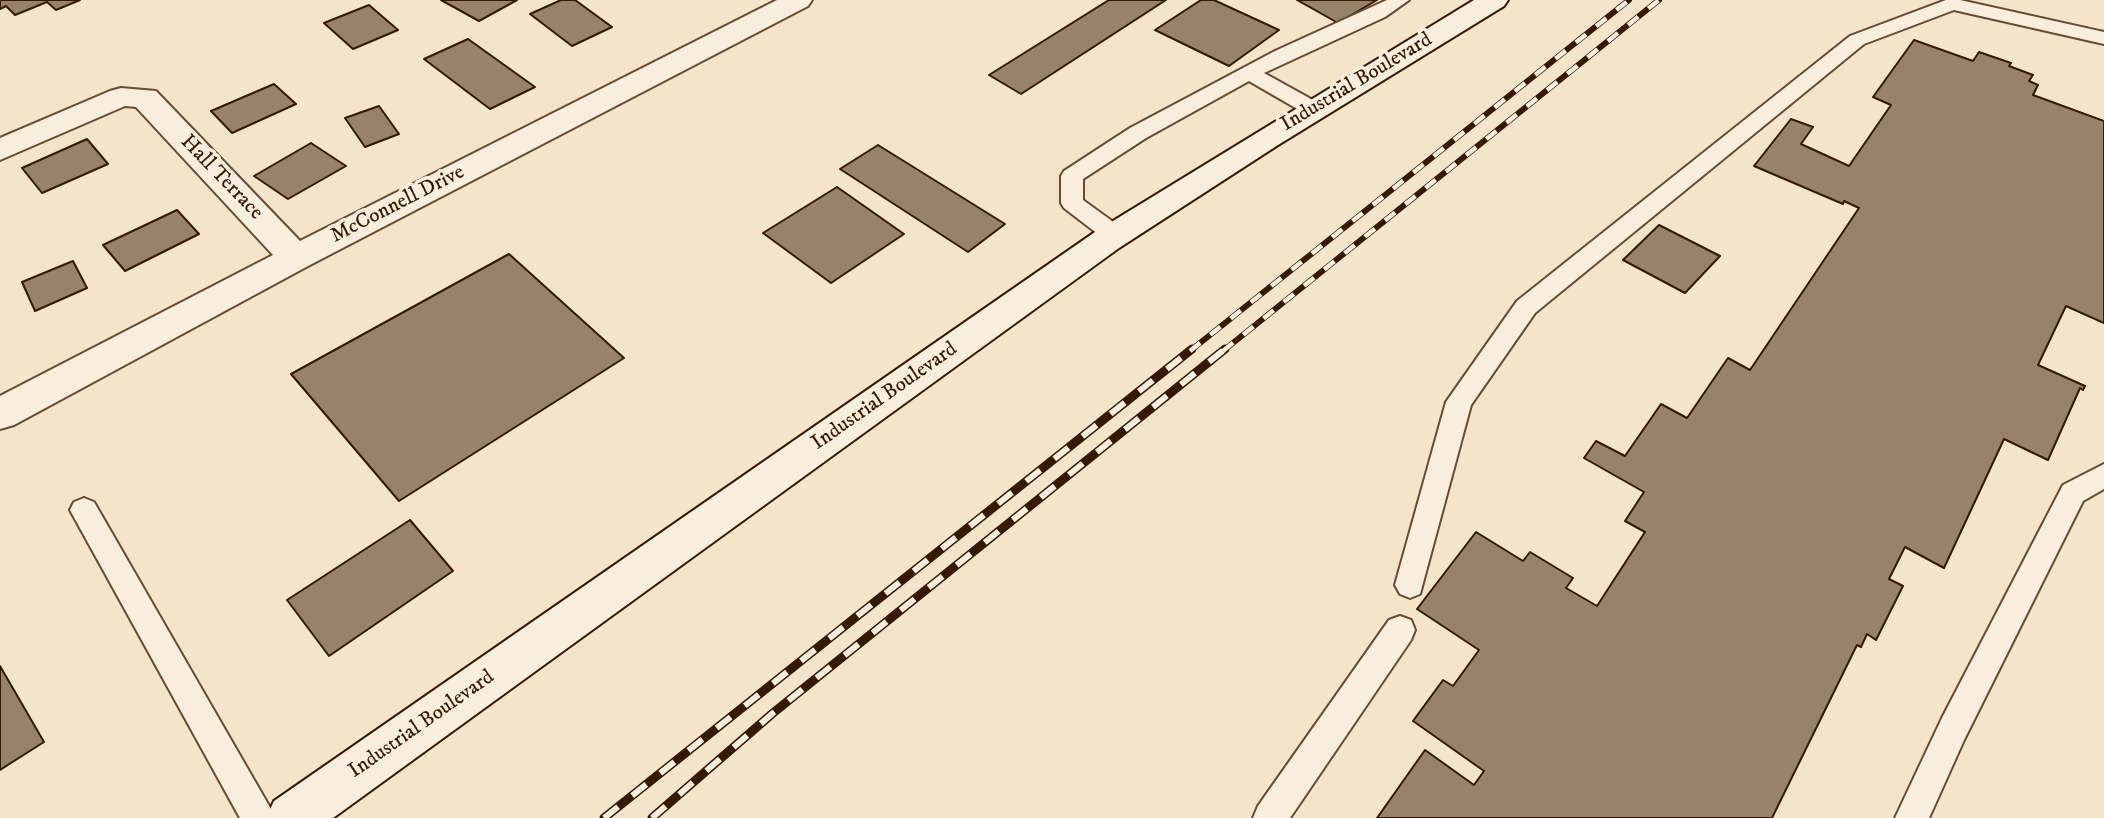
<!DOCTYPE html>
<style>
body{margin:0}
canvas{display:block;background:#f4e5ca}
</style>
<canvas width="2104" height="818"></canvas>
<script>
const ctx = document.querySelector('canvas').getContext('2d');
ctx.lineJoin = 'round';
function paint(path, color) {
  ctx.fillStyle = color;
  ctx.fill(path, 'evenodd');
}
function shape(rows) {
  const path = new Path2D();
  for (const r of rows) {
    path.moveTo(r[0], r[1]);
    for (let i = 2; i < r.length; i += 2) path.lineTo(r[i], r[i + 1]);
  }
  return path;
}
function stroke(path, color, width, dash) {
  ctx.strokeStyle = color;
  ctx.lineWidth = width;
  ctx.lineCap = dash ? 'butt' : 'round';
  ctx.setLineDash(dash || []);
  ctx.stroke(path);
}
function drawText(font, color, halo, rows, align = 'center') {
  ctx.font = font + ' "IM FELL DW Pica",serif';
  ctx.lineWidth = 7;
  ctx.setLineDash([]);
  ctx.textBaseline = 'middle';
  ctx.strokeStyle = halo;
  ctx.fillStyle = color;
  for (const [text, x, y, turn = 0] of rows) {
    ctx.save();
    ctx.translate(x, y);
    ctx.rotate((+turn || 0) * Math.PI / 180);
    ctx.textAlign = isNaN(turn) ? turn : align;
    if (halo) ctx.strokeText(text, 0, 0);
    ctx.fillText(text, 0, 0);
    ctx.restore();
  }
}
const building = shape([
 [0,0,80,0,56,10,47,2,15,15,6,6,0,9,0,0],
 [441,0,517,0,479,21,441,0],
 [561,0,575,0,612,27,572,46,530,14,561,0],
 [1109,0,1166,0,1021,94,989,75,1109,0],
 [1201,0,1214,0,1279,30,1229,66,1155,30,1201,0],
 [1297,0,1377,0,1338,23,1297,0],
 [369,5,398,30,353,49,324,23,369,5],
 [468,39,535,87,490,109,424,59,468,39],
 [1914,40,1973,61,1979,52,2011,63,2009,66,2033,75,2029,81,2038,85,2033,95,2104,121,2104,323,2066,306,2038,365,2085,386,2083,390,2080,388,2048,460,2004,439,1944,568,1905,547,1889,579,1903,586,1876,640,1867,634,1861,647,1857,645,1772,818,1377,818,1425,750,1474,785,1484,771,1413,721,1443,680,1453,686,1479,650,1417,609,1476,532,1523,561,1530,552,1573,578,1566,588,1597,606,1645,532,1625,521,1644,492,1584,458,1596,441,1625,456,1661,404,1687,418,1728,358,1750,370,1859,208,1844,201,1843,204,1754,166,1791,119,1813,127,1801,144,1849,166,1891,105,1873,97,1914,40],
 [274,84,296,104,232,133,211,111,274,84],
 [379,106,399,134,365,147,345,118,379,106],
 [87,139,108,164,42,193,22,168,87,139],
 [311,143,346,166,288,199,254,176,311,143],
 [878,145,1005,224,968,252,840,169,878,145],
 [837,187,904,234,831,283,763,233,837,187],
 [177,210,199,234,125,271,103,245,177,210],
 [1659,225,1720,256,1685,293,1623,260,1659,225],
 [509,254,624,358,399,501,291,374,509,254],
 [73,261,87,288,35,311,22,282,73,261],
 [410,520,453,571,329,656,287,600,410,520],
 [0,666,44,742,0,770,0,666]
]);
paint(building, '#98836a');
stroke(building, '#351901', 2);
const lane = shape([
 [1387,0,1409,0,1385,17,1264,73,1320,104,1323,109,1320,114,1306,114,1249,81,1146,138,1083,179,1083,200,1123,229,1127,235,1123,241,1115,243,1107,241,1064,208,1061,203,1061,176,1064,171,1130,128,1275,51,1387,0],
 [1946,0,1960,0,2104,32,2104,44,1954,10,1864,44,1535,313,1471,405,1420,594,1410,598,1400,594,1395,585,1446,402,1517,301,1850,36,1946,0],
 [2104,464,2104,489,2083,501,1964,740,1929,818,1895,818,1942,718,2063,485,2104,464],
 [84,498,94,502,276,818,240,818,70,510,74,502,84,498],
 [1400,616,1411,620,1415,630,1411,640,1290,818,1253,818,1258,806,1389,620,1400,616]
]);
const street = shape([
 [777,0,812,0,808,6,308,266,14,425,0,429,0,396,273,255,136,107,125,106,0,160,0,138,110,91,121,88,156,91,300,241,777,0]
]);
const secondary = shape([
 [1474,0,1508,0,1504,6,1278,145,1119,248,333,818,266,818,274,801,1095,232,1474,0]
]);
stroke(lane, '#654c33', 4);
stroke(street, '#654c33', 4);
stroke(secondary, '#351901', 4);
paint(lane, '#f8eedd');
paint(street, '#f8eedd');
paint(secondary, '#f8eedd');
const railFar1 = shape([
 [1190,351,1629,0],
 [1223,351,1659,0]
]);
const rail = shape([
 [604,818,1192,349],
 [652,818,773,713,1225,349]
]);
stroke(railFar1, '#351901', 6);
stroke(rail, '#351901', 9);
stroke(railFar1, '#f8eedd', 4.5, [13]);
stroke(rail, '#f8eedd', 6, [18]);
drawText('21px', '#351901', '#f8eedd', [
 ["Industrial Boulevard",1357,83,-31],
 ["Hall Terrace",221,178,46],
 ["McConnell Drive",398,205,-27],
 ["Industrial Boulevard",885,397,-35],
 ["Industrial Boulevard",422,725,-35]
]);
</script>
